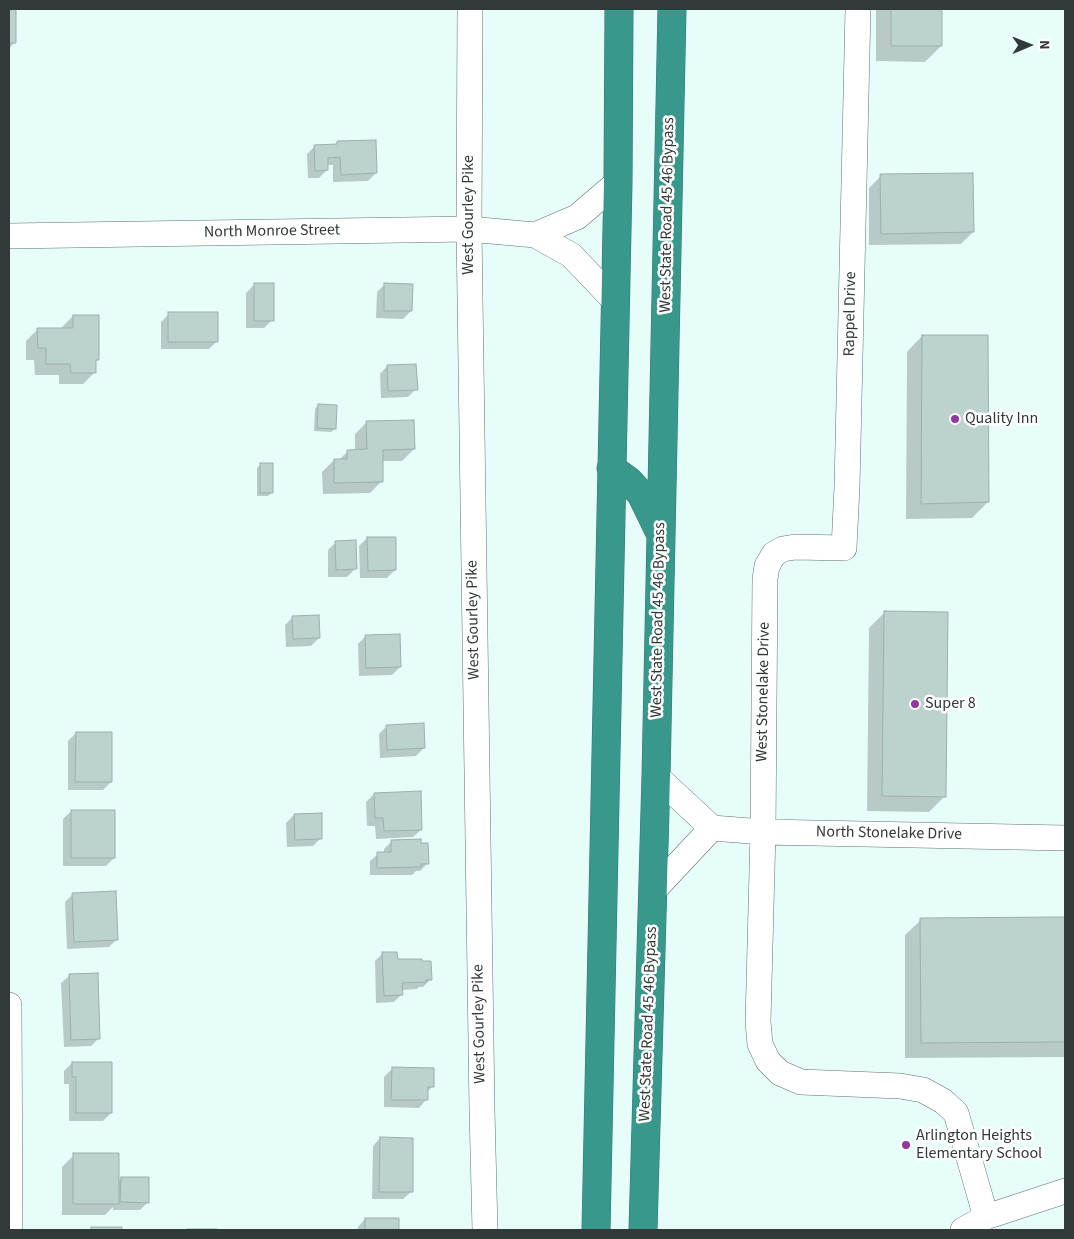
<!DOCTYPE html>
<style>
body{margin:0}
#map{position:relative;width:1074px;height:1239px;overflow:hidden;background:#e6fdf9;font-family:"Source Sans 3",sans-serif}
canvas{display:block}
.frame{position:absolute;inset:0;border:10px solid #313a39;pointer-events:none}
.north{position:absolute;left:1004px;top:20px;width:50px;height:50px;-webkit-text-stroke:4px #fff;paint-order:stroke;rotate:89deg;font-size:14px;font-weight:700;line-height:20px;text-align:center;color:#313a39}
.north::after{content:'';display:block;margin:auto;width:18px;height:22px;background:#313a39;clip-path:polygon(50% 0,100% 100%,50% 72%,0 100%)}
</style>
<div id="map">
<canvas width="1074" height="1239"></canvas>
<div class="frame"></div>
<div class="north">N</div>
</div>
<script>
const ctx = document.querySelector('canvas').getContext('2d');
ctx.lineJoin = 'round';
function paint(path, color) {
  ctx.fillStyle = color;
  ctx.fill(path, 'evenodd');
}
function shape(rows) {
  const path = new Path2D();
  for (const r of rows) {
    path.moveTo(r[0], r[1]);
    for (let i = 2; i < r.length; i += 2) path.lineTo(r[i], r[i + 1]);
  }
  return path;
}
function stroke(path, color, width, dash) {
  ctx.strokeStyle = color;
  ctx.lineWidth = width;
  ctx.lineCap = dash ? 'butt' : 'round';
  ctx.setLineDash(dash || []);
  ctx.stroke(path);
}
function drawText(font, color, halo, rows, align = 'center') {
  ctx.font = font + ' "Source Sans 3",sans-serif';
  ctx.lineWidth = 5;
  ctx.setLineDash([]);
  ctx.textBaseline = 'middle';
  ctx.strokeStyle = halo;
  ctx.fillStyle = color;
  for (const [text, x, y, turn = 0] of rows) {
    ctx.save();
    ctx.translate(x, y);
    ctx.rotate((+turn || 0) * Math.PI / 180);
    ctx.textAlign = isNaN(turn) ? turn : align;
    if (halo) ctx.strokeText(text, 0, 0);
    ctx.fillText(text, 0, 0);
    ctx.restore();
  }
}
paint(shape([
 [9,9,15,9,15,42,9,49],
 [876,9,941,9,941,46,925,62,876,61],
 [338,142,376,173,368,181,333,182,333,165,327,165,327,170,319,178,308,178,307,154,315,146,335,145],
 [881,176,973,232,961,244,869,245,869,188],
 [385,284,411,311,403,319,376,318,377,292],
 [254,285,272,320,264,328,246,328,246,293],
 [169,314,217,341,209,349,161,349,161,322],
 [73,316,98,359,94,363,95,372,83,384,59,384,59,375,35,375,34,360,26,360,26,341,38,329,61,328],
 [922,336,988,502,972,518,906,519,907,352],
 [387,366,416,389,408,397,381,398,380,374],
 [318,405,335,429,331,432,314,431,315,409],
 [367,422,414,449,402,461,382,461,382,481,370,493,323,494,322,472,334,460,339,460,348,451,355,451,355,434],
 [261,464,272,492,268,496,257,496,257,468],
 [367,538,395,570,387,578,360,578,359,546],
 [336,542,355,569,347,577,328,577,328,550],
 [885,612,945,796,929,812,867,811,869,628],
 [293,617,319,638,311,646,286,647,285,625],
 [366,636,400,667,392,675,359,676,358,644],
 [387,726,424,748,416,756,380,758,379,734],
 [76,733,111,782,103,790,68,790,68,741],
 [374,794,421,830,413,837,376,839,375,826,367,826,366,802],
 [71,811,114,858,106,866,63,866,63,819],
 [294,815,321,838,313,846,287,847,286,823],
 [392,841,428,863,420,871,416,871,412,875,370,875,370,861,378,854,384,854,384,849],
 [73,894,117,939,109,947,67,949,65,902],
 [1065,919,1065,1057,905,1058,905,935,921,920],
 [383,953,397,961,431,979,423,987,419,987,417,989,401,990,402,994,394,1002,376,1003,375,961],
 [69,976,99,1038,91,1046,64,1047,61,983],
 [72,1063,111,1113,103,1121,69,1121,69,1084,64,1084,64,1071],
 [392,1069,433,1086,427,1092,426,1100,419,1108,384,1107,384,1077],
 [380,1138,411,1192,403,1199,372,1199,373,1146],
 [74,1155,117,1182,121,1178,148,1202,140,1210,113,1210,113,1207,105,1215,62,1215,62,1167],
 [365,1219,398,1219,398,1230,358,1230,358,1227]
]), '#0003');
const building = shape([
 [9,9,16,9,16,43,9,43,9,9],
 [891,9,942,9,942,46,891,46,891,9],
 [376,140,377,173,341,175,340,157,328,158,328,170,315,171,314,145,337,144,337,141,376,140],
 [973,173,974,232,881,234,880,174,973,173],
 [254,283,274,283,274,321,254,321,254,283],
 [384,283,413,284,412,311,384,311,384,283],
 [168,312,218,312,218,342,168,342,168,312],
 [73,315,99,315,99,360,96,360,96,373,71,373,70,364,46,364,46,348,38,348,37,328,73,328,73,315],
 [922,335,988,335,989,502,921,504,922,335],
 [416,364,418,390,388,391,387,365,416,364],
 [318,404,337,405,336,429,317,428,318,404],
 [414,420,415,449,383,450,383,482,334,483,334,459,347,459,347,450,367,449,366,421,414,420],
 [260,463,273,463,273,493,260,493,260,463],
 [367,537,396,537,396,570,368,571,367,537],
 [356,540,357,569,336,570,335,541,356,540],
 [884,611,948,612,946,797,882,796,884,611],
 [319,615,320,638,293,639,292,616,319,615],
 [400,634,401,667,366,668,365,635,400,634],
 [424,723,425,748,387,750,386,725,424,723],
 [76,732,112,732,112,782,75,782,76,732],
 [421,791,422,830,384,831,383,818,375,818,374,793,421,791],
 [71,810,115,810,115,858,71,858,71,810],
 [322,813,322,839,295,840,294,814,322,813],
 [421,839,421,843,428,843,429,864,421,864,421,867,377,868,377,852,391,852,391,840,421,839],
 [116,891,118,940,74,942,72,893,116,891],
 [1065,917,1065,1042,921,1043,920,918,1065,917],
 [382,952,397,952,398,959,422,959,422,961,431,961,432,980,426,980,426,982,402,983,403,995,384,996,382,952],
 [98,973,100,1039,71,1040,69,974,98,973],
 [72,1062,112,1062,112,1113,76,1113,76,1077,72,1077,72,1062],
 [392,1067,434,1068,434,1087,428,1087,428,1100,391,1100,392,1067],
 [380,1137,413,1138,413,1192,379,1192,380,1137],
 [73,1153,119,1153,119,1204,73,1204,73,1153],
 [121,1177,149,1177,149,1203,120,1202,121,1177],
 [365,1218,399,1218,399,1230,365,1230,365,1218],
 [91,1227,122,1227,122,1230,91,1230,91,1227],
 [187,1229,217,1229,217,1230,187,1230,187,1229]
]);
paint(building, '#bcd2ce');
stroke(building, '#9ab0ac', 1);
const minor = shape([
 [470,9,469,229,482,1110,485,1230],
 [858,9,847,487,844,548,795,547,783,549,774,554,767,566,765,579,763,832,758,1022,760,1044,768,1061,780,1073,801,1082,900,1086,923,1090,943,1101,956,1113,986,1217,1065,1191],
 [535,235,577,217,618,182],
 [9,236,469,229,535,235,571,255,615,301],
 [656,776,712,828,763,832,1065,838],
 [653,891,712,828],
 [9,1005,10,1230],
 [963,1230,986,1217]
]);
const highway = shape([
 [611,468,629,481,641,494,659,531],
 [596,1230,618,182,619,9],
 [643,1230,656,776,672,9]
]);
stroke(minor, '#5e726f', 26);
stroke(highway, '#35776e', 29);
stroke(minor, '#fff', 25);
stroke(highway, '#37988b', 28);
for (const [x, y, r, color] of [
 [955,419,5,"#9438a1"],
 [915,704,5,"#9438a1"],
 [906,1145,5,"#9438a1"]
]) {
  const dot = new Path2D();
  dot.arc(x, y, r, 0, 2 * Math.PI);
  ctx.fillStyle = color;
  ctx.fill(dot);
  stroke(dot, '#fff', 2);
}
drawText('16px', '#313a39', '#fff', [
 ["West Gourley Pike",469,215,-90],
 ["West State Road 45 46 Bypass",668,215,-89],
 ["North Monroe Street",272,232,-1],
 ["Rappel Drive",851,314,-89],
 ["West Gourley Pike",474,620,-91],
 ["West State Road 45 46 Bypass",659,620,-89],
 ["West Stonelake Drive",764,692,-89],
 ["North Stonelake Drive",889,834,1],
 ["West Gourley Pike",480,1024,-91],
 ["West State Road 45 46 Bypass",649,1024,-88]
]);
drawText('16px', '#313a39', '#fff', [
 ["Quality Inn",965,419],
 ["Super 8",925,704],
 ["Arlington Heights",916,1136],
 ["Elementary School",916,1154]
], 'left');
</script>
